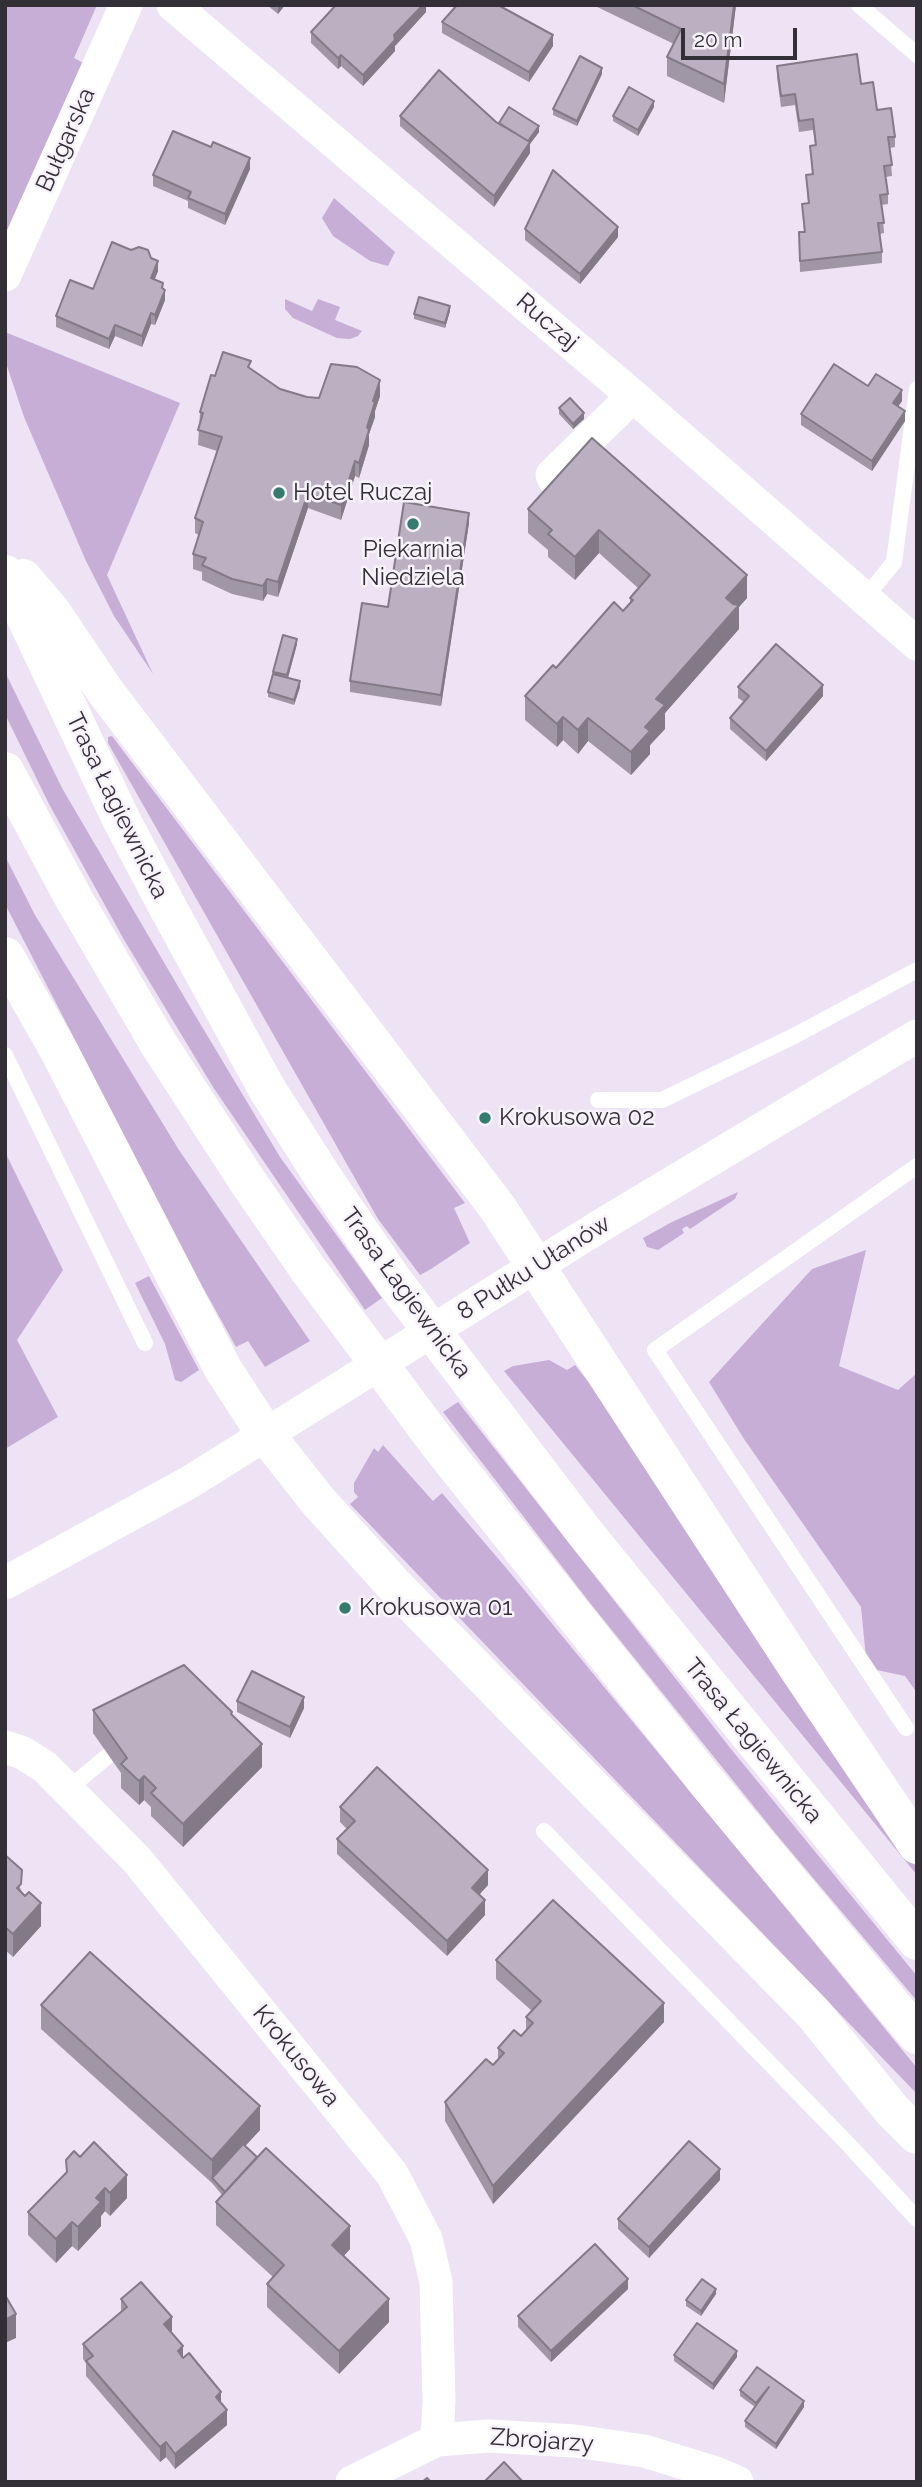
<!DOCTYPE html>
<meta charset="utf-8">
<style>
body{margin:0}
#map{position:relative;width:922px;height:2487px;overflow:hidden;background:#ede3f5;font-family:Raleway,sans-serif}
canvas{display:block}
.frame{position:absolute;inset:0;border:7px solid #332f36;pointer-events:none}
.scale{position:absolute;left:681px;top:28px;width:116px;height:32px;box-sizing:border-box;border:4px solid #332f36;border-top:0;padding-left:9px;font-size:21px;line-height:24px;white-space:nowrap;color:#332f36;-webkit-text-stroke:5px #f8f2fd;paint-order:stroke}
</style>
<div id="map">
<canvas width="922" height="2487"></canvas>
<div class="frame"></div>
<div class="scale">20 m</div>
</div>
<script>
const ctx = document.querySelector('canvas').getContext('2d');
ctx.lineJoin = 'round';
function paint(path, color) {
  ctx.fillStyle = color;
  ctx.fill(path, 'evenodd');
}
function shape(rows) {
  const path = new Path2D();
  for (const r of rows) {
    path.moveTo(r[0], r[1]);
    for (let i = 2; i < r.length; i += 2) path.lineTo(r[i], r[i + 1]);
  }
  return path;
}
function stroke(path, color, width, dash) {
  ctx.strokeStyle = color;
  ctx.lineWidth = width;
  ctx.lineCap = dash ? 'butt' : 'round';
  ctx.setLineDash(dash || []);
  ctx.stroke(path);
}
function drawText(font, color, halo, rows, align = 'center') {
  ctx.font = font + ' Raleway,sans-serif';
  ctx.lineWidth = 5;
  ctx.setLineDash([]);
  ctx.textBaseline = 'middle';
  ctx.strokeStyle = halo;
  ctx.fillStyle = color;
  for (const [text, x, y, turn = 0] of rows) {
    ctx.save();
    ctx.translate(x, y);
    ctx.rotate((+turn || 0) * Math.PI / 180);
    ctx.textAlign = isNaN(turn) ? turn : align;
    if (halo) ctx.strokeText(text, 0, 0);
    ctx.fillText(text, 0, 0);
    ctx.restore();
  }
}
paint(shape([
 [5,5,97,5,74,58,89,66,5,249],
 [334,198,395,252,388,266,370,261,333,236,322,218],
 [285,299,312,311,318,299,340,307,335,320,362,331,358,336,350,339,337,338,293,318,285,309],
 [5,332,180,403,107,575,153,674,114,616,86,561,24,417,5,360],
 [5,672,62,788,186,1000,280,1157,382,1298,365,1310,213,1087,123,938,49,804,5,714],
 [112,736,465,1203,454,1208,470,1243,431,1269,420,1275,378,1219,108,743,108,737],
 [5,856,35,915,179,1150,310,1341,265,1367,248,1341,236,1347,201,1284,42,976,5,904],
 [5,1152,63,1270,17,1340,58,1417,5,1449],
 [738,1192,735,1199,690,1229,687,1226,682,1229,684,1233,658,1250,647,1247,643,1238,672,1222],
 [866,1250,839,1366,898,1390,917,1373,917,1693,905,1676,867,1668,861,1607,744,1439,709,1382,812,1269],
 [149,1276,199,1370,181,1382,175,1380,165,1344,135,1283],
 [549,1360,567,1370,575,1365,645,1453,803,1702,917,1868,917,1875,504,1371,513,1366],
 [458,1402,731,1749,917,1976,917,2001,776,1834,590,1603,443,1412],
 [383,1445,433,1501,442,1493,507,1569,846,1981,917,2068,917,2094,350,1504,358,1497,354,1492,354,1483,374,1448,378,1452]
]), '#c6aed7');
stroke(shape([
 [859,5,917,55],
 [865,598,894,562,917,389],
 [5,1055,145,1343],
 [598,1100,662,1100,794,1036,917,970],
 [906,1728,655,1350,917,1166],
 [68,1789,109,1755],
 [544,1831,849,2145,917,2219]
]), '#fff', 16);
stroke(shape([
 [173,5,633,396,917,644],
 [5,275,126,5],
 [562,494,552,475,633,396],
 [5,1583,188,1483,605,1223,917,1036],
 [5,1747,23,1753,45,1767,137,1860,392,2174,426,2239,436,2282,439,2401,437,2440],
 [352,2482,437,2440,489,2436,575,2441,644,2451,713,2472,737,2482]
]), '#fff', 33);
stroke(shape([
 [5,574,121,819,167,906,267,1089,323,1177,393,1280,586,1534,917,1941],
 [23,578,52,612,105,691,497,1207,797,1667,917,1845],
 [5,771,74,899,158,1043,248,1182,308,1269,437,1442,705,1780,917,2035],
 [5,956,58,1049,223,1369,266,1435,318,1501,393,1584,814,2014,892,2110,917,2135]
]), '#fff', 38);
paint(shape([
 [267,5,285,5,278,14],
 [426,5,426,12,395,46,395,51,363,86,341,66,338,69,311,43,311,32],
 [593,5,736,5,724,103,667,76,667,57,674,44],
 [442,22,553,46,529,82,442,33],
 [777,66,861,84,895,137,895,147,890,148,892,176,885,177,888,194,888,204,882,205,884,233,880,234,882,252,882,263,800,272,799,232,804,232,802,204,808,203,806,175,812,174,810,146,815,145,813,130,799,132,795,105,781,107,777,77],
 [602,74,577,126,553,115,553,109],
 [654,107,638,136,613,121,613,116],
 [400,116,499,123,539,132,530,144,530,153,494,207,400,126],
 [250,169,225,225,188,208,188,201,153,186,153,175],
 [525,229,618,237,580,284,525,240],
 [151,258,158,271,154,280,163,289,165,300,155,325,151,324,142,347,115,336,109,349,56,327,56,316],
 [450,311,445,328,414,319,414,314],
 [251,369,280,389,307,397,319,398,380,396,375,411,375,417,369,434,369,445,359,478,355,476,341,520,308,508,278,597,267,594,263,601,232,594,202,580,202,572,193,569,193,554,199,535,195,533,195,518,217,451,198,445,200,412,215,376],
 [868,386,902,401,898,406,905,421,872,471,801,425,801,414],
 [559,408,584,419,573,429,559,414],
 [592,438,747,598,739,607,739,629,665,713,665,729,650,745,650,754,631,775,588,741,578,754,563,740,557,747,525,720,525,696,556,668,623,611,630,602,630,598,638,588,599,553,575,580,548,557,548,550,528,533,528,509],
 [469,523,441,706,350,692,350,681,388,607],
 [297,644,288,678,300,687,294,705,268,697,268,692,273,672],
 [738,687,823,696,766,761,730,729,730,718,744,702,738,698],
 [237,1701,304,1708,290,1738,237,1712],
 [93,1710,232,1715,262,1767,183,1847,151,1816,151,1807,144,1800,139,1805,121,1788,121,1773,93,1733],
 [340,1807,488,1885,479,1894,485,1915,447,1956,337,1854,337,1839,347,1829,340,1822],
 [5,1855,22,1892,41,1926,13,1957,5,1950],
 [496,1960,664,2022,493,2204,445,2121,445,2102,493,2065,498,2059,498,2048,521,2036,526,2030,526,2017,532,2011,496,1979],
 [41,2005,260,2130,245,2146,350,2249,343,2256,389,2322,339,2374,267,2307,267,2284,273,2277,216,2225,216,2202,222,2195,212,2183,41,2029],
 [66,2160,127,2198,110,2216,105,2211,101,2216,101,2226,78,2251,72,2246,56,2263,28,2235,28,2212,66,2173],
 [720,2180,649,2258,618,2229,618,2219],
 [628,2289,551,2362,518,2327,518,2316],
 [716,2294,701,2316,686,2306,686,2300],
 [121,2299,171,2333,183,2357,221,2404,227,2425,175,2469,166,2457,160,2462,86,2376,86,2363,83,2359,83,2344,121,2312],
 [674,2355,737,2357,713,2390,674,2361],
 [740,2390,804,2407,776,2449,745,2427,745,2421,755,2407,740,2396]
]), '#a097a6');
paint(shape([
 [278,5,285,5,278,14],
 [423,5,426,5,426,12,395,46,395,51,363,86,363,75,394,35],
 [734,5,736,5,724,103,724,84],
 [553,35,553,46,529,82,529,72],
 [341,55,341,66,338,69,338,58],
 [602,68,602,74,577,126,577,121],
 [654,101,654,107,638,136,638,130],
 [539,126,539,132,530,144,530,153,494,207,494,196,525,144],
 [250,158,250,169,225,225,225,214],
 [618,227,618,237,580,284,580,274],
 [158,261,158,271,151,289,151,278],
 [165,290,165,300,155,325,155,315],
 [450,306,450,311,445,328,445,323],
 [151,313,151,324,142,347,142,336],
 [115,325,115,336,109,349,109,339],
 [380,380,380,396,375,411,375,417,369,434,369,445,359,478,359,463,367,427,373,401],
 [902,390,902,401,893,414,893,403],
 [905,411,905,421,872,471,872,461],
 [584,413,584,419,573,429,573,424],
 [355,461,355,476,341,520,341,505],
 [308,493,308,508,278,597,278,582],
 [469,513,469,523,441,706,441,695],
 [599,530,599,553,575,580,575,557],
 [747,575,747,598,739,607,739,629,665,713,665,729,650,745,650,754,631,775,631,752,645,727,656,699,726,598],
 [267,579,267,594,263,601,263,586],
 [297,639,297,644,287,681,287,675],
 [300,681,300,687,294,705,294,700],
 [823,685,823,696,766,761,766,751],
 [563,717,563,740,557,747,557,724],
 [588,718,588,741,578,754,578,730],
 [304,1697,304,1708,290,1738,290,1727],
 [262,1744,262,1767,183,1847,183,1824],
 [144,1776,144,1800,139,1805,139,1781],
 [488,1870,488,1885,472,1903,472,1888],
 [485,1900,485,1915,447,1956,447,1941],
 [41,1903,41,1926,13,1957,13,1934],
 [664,2003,664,2022,493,2204,493,2186],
 [260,2106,260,2130,214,2180,212,2178,212,2160],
 [720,2169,720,2180,649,2258,649,2247],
 [127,2175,127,2198,110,2216,110,2193],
 [105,2188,105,2211,101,2216,101,2226,78,2251,78,2227,96,2198],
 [72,2222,72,2246,56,2263,56,2239],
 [350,2226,350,2249,332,2269,332,2245],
 [628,2279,628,2289,551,2362,551,2351],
 [716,2289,716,2294,701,2316,701,2311],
 [389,2299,389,2322,339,2374,339,2351],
 [16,2314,16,2338,5,2343,5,2320],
 [172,2317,172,2332,164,2324],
 [183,2346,183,2361,178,2351],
 [737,2351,737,2357,713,2390,713,2384],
 [221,2392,221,2407,216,2397],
 [804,2401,804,2407,776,2449,776,2444],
 [227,2410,227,2425,175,2469,175,2454],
 [166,2442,166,2457,160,2462,160,2447]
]), '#827b87');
const building = shape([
 [336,5,423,5,394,35,395,40,363,75,341,55,338,58,311,32,336,5],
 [457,5,498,5,553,35,529,72,442,22,457,5],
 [632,5,734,5,724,84,667,57,681,29,632,5],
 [857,54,861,84,873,82,877,110,891,108,895,137,888,137,892,165,884,166,888,194,880,195,884,223,878,223,882,252,800,261,799,232,805,232,802,204,809,203,806,175,813,174,810,146,816,145,813,119,799,121,795,94,781,96,777,66,857,54],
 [580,56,602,68,577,121,553,109,580,56],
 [439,70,496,122,530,142,494,196,400,116,439,70],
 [629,87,654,101,638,130,613,116,629,87],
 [509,107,539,126,528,141,499,123,509,107],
 [173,131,211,147,213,142,250,158,225,214,188,198,191,192,153,175,173,131],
 [553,170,618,227,580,274,525,229,553,170],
 [112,242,131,250,139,247,148,250,151,258,158,261,151,278,163,283,162,288,165,290,155,315,151,313,142,336,115,325,109,339,56,316,70,280,93,289,112,242],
 [419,297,450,306,445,323,414,314,419,297],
 [223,352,251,361,248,367,280,389,307,397,319,398,331,364,357,367,380,380,373,401,375,402,367,427,369,430,359,463,355,461,341,505,308,493,278,582,267,579,263,586,232,579,202,565,206,558,193,554,203,522,195,518,222,437,198,430,203,413,200,412,211,375,215,376,223,352],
 [834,364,868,386,876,374,902,390,893,403,905,411,872,461,801,414,834,364],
 [570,398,584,413,573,424,559,408,570,398],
 [592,438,747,575,726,598,733,604,739,605,656,699,665,705,645,727,650,731,631,752,588,718,578,730,563,717,557,724,525,696,553,665,556,668,614,602,623,611,633,600,630,598,650,575,599,530,575,557,548,534,552,530,528,509,592,438],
 [404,502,469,513,441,695,350,681,362,603,388,607,404,502],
 [283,635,297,639,287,675,273,672,283,635],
 [776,644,823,685,766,751,730,718,749,696,738,687,776,644],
 [273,674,300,681,294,700,268,692,273,674],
 [184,1665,232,1712,231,1714,262,1744,183,1824,151,1793,156,1788,144,1776,139,1781,121,1764,127,1758,93,1710,184,1665],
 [252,1671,304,1697,290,1727,237,1701,252,1671],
 [377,1767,488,1870,472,1888,485,1900,447,1941,337,1839,355,1821,340,1807,377,1767],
 [5,1855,22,1870,21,1884,17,1888,25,1896,29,1892,41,1903,13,1934,5,1927,5,1855],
 [553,1900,664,2003,493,2186,445,2102,486,2059,493,2065,504,2053,498,2048,514,2030,521,2036,533,2023,526,2017,541,2001,496,1960,553,1900],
 [90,1952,260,2106,212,2160,41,2005,90,1952],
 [689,2141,720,2169,649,2247,618,2219,689,2141],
 [94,2142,127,2175,110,2193,105,2188,96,2198,101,2202,78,2227,72,2222,56,2239,28,2212,67,2172,66,2160,74,2151,80,2157,94,2142],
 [243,2144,257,2157,225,2192,212,2178,243,2144],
 [266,2148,350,2226,332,2245,389,2299,339,2351,267,2284,284,2265,216,2202,266,2148],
 [595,2244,628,2279,551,2351,518,2316,595,2244],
 [702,2279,716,2289,701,2311,686,2300,702,2279],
 [141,2282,172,2317,164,2324,183,2346,178,2351,183,2358,189,2353,221,2392,216,2397,227,2410,175,2454,166,2442,160,2447,86,2361,93,2356,83,2344,127,2307,121,2299,141,2282],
 [5,2295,16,2314,5,2320,5,2295],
 [697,2323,737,2351,713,2384,674,2355,697,2323],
 [757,2367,804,2401,776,2444,745,2421,769,2387,756,2403,740,2390,757,2367],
 [504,2462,523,2482,484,2482,504,2462],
 [427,2478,431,2482,422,2482,427,2478]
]);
paint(building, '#bab0c1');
stroke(building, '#827b87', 2);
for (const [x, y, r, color] of [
 [279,493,7,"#367b6f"],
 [413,524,7,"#367b6f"],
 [485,1118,7,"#367b6f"],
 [345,1608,7,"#367b6f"]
]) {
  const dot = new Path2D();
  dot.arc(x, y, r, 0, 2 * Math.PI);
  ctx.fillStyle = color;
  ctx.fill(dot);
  stroke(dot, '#f8f2fd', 2.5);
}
drawText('24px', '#332f36', '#f8f2fd', [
 ["Bułgarska",66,140,-66],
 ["Ruczaj",547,322,41],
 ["Trasa Łagiewnicka",117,806,64],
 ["8 Pułku Ułanów",534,1268,-32],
 ["Trasa Łagiewnicka",406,1293,54],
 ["Trasa Łagiewnicka",753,1741,51],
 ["Krokusowa",296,2056,51],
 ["Zbrojarzy",542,2441,4]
]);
drawText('24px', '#332f36', '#f8f2fd', [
 ["Hotel Ruczaj",293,493],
 ["Piekarnia",413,550,"center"],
 ["Niedziela",413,578,"center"],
 ["Krokusowa 02",499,1118],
 ["Krokusowa 01",359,1608]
], 'left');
</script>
